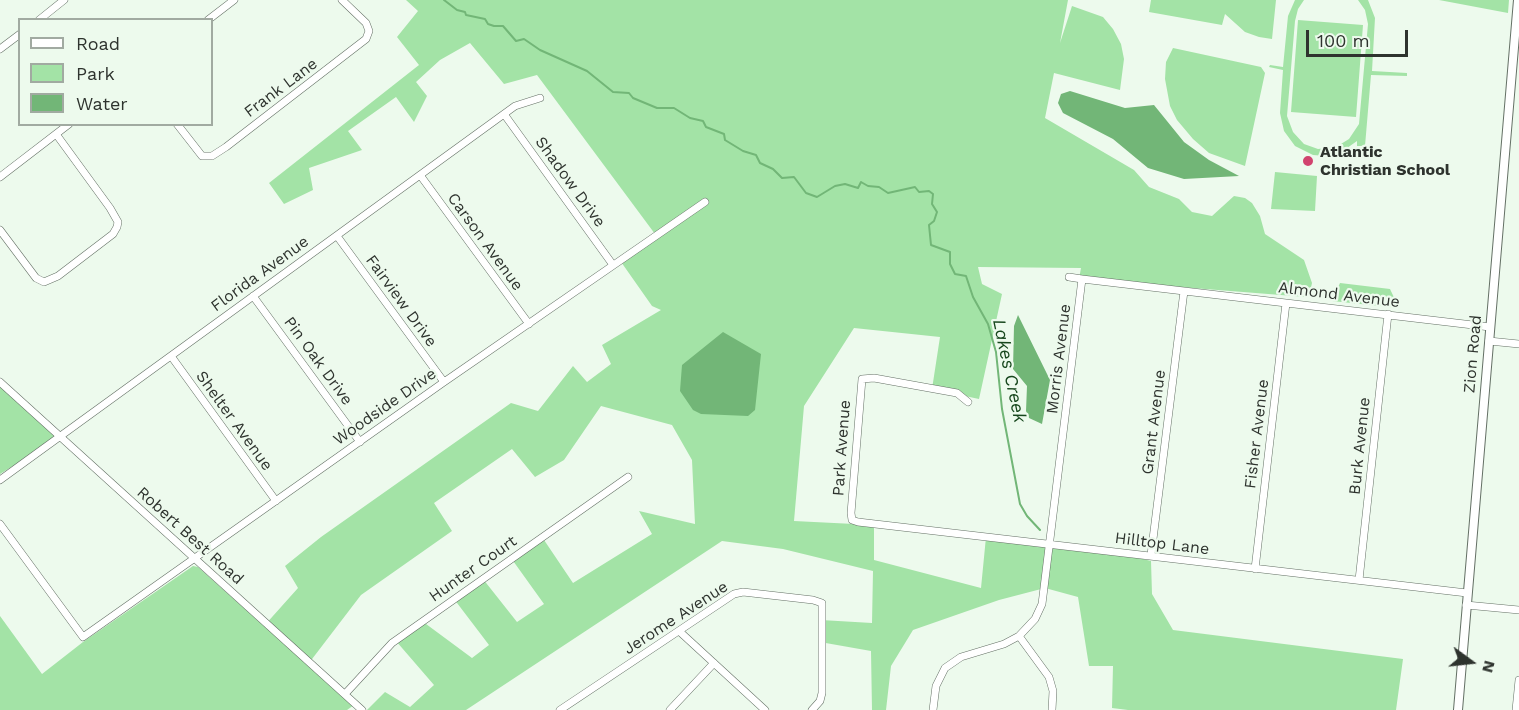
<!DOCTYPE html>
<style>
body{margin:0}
#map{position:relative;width:1519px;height:710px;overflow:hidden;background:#edfaed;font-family:"Work Sans",sans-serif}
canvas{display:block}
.legend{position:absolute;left:18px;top:18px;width:195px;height:108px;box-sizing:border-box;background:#edfaed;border:2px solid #a1aaa1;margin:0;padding:8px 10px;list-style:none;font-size:18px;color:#2e332e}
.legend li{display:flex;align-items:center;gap:12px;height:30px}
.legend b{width:30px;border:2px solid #a1aaa1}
.north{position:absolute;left:1441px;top:632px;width:60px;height:60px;-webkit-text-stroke:4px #edfaed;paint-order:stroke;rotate:105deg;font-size:16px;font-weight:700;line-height:24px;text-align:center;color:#2e332e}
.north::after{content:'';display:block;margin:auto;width:21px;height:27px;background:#2e332e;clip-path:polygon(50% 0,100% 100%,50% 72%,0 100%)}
.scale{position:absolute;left:1306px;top:30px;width:102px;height:27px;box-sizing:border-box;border:3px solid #2e332e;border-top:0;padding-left:8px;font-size:18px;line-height:21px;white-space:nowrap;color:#2e332e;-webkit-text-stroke:4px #edfaed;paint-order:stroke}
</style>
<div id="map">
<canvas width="1519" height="710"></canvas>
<ul class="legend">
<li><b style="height:8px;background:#fff"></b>Road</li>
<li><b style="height:16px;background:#a3e3a6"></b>Park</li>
<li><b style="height:16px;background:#72b677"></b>Water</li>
</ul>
<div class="north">N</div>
<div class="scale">100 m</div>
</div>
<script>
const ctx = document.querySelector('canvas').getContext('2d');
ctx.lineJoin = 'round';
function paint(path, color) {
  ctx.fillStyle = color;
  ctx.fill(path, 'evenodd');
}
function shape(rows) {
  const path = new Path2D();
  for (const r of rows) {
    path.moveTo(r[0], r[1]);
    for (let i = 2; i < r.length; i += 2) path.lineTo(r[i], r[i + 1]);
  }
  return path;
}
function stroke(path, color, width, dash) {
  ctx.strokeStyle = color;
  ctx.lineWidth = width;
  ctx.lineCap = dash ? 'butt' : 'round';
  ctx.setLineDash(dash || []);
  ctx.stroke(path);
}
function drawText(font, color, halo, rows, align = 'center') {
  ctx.font = font + ' "Work Sans",sans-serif';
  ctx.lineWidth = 4.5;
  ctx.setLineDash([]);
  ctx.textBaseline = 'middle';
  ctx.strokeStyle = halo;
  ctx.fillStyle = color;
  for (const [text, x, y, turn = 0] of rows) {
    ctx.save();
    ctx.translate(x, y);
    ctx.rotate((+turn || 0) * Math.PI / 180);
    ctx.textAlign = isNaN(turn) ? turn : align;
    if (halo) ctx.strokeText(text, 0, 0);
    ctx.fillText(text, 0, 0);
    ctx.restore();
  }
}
paint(shape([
 [406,0,1068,0,1060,43,1072,6,1103,17,1113,29,1121,44,1124,59,1120,90,1054,73,1045,118,1134,170,1149,187,1179,199,1192,212,1212,216,1234,196,1245,198,1252,203,1260,216,1265,234,1304,260,1312,283,1310,292,1306,297,1079,279,1081,268,978,267,982,284,1002,294,979,399,932,389,940,337,854,328,804,406,794,521,874,525,874,560,981,588,986,537,1115,552,1151,561,1152,594,1173,630,1403,659,1396,710,1128,710,1112,708,1113,666,1089,666,1078,597,1045,588,999,600,913,630,891,666,886,710,872,710,871,651,820,642,821,620,872,623,873,571,783,549,722,541,466,710,367,710,385,692,410,707,434,685,396,641,422,621,472,658,489,645,454,599,483,579,517,622,544,604,511,558,542,537,573,583,652,534,639,511,695,524,692,460,672,425,601,406,564,460,535,477,512,449,434,503,452,531,361,595,309,663,354,705,347,710,0,710,0,616,42,674,83,642,193,566,198,567,264,626,298,588,285,566,321,537,511,403,538,411,573,366,587,382,611,364,602,345,661,310,652,306,619,259,655,234,537,75,504,84,470,43,440,60,416,82,427,96,414,122,396,97,348,131,362,150,309,168,313,190,284,204,269,183,419,65,397,37,418,11],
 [1151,0,1276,0,1272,39,1259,37,1245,32,1225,14,1222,25,1149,12],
 [1295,0,1304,0,1298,9,1295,21,1287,116,1293,132,1304,144,1318,149,1336,147,1349,139,1359,124,1368,24,1365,10,1358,0,1368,0,1375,18,1372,71,1407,73,1407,76,1371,75,1365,146,1357,146,1357,141,1340,153,1326,156,1313,155,1295,146,1284,131,1280,113,1283,70,1269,67,1270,65,1283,67,1288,16],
 [1439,0,1509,0,1508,13],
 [1298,20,1363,25,1356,117,1291,112],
 [1173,48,1261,67,1265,73,1245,166,1209,153,1193,139,1177,120,1170,106,1165,79,1166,62],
 [1275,172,1317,176,1315,211,1271,209],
 [1340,283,1390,289,1399,308,1332,301],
 [0,385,58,438,0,474]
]), '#a3e3a6');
paint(shape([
 [1070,91,1125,108,1154,105,1184,142,1209,160,1239,176,1184,179,1148,168,1113,139,1063,113,1058,103,1061,94],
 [1018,315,1050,380,1042,424,1029,418,1026,411,1027,386,1013,369,1014,326],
 [723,332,761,354,755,410,748,416,701,414,693,410,680,391,682,365]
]), '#72b677');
stroke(shape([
 [444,0,457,10,465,12,466,15,485,19,488,24,494,26,503,26,516,41,524,39,540,50,587,71,613,92,629,93,633,98,657,108,674,108,690,118,703,121,706,127,724,134,725,140,743,151,756,155,760,163,773,169,782,178,794,177,806,193,817,197,835,186,845,184,858,188,861,182,868,186,879,187,888,193,915,187,919,192,929,191,933,194,932,204,937,212,934,221,929,225,931,245,950,252,950,264,955,274,966,276,973,297,988,324,996,352,1002,409,1020,504,1027,516,1040,530]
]), '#72b677', 2);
const minor = shape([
 [39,20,64,0],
 [208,20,234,0],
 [0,49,20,34],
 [504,114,613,265],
 [177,124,202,156,212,156,226,147,366,39,369,31,366,23,342,0],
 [420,175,529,324],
 [0,177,69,124],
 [0,230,36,278,44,282,58,276,113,234,117,227,118,222,110,208,56,134],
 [337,236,444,382],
 [1069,277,1082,279],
 [253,296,360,442],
 [1489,341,1519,344],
 [171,356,276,501],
 [0,382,362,710],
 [968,402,957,393,874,378,862,379,851,513,852,520,858,522,1467,593],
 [0,480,515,106,540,98],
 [0,524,83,637,444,382,705,202],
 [1151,555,1184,291],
 [1255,569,1286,303],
 [1359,580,1388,314],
 [1466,605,1519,610],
 [679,631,765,710],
 [1019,636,1049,677,1053,691,1052,710],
 [345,694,392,643,628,477],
 [560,710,734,594,743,592,813,600,822,603,822,693,820,701,812,710],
 [670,710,714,663],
 [933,710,936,686,945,668,961,657,1004,644,1019,636,1035,619,1042,604,1082,279,1490,327],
 [1516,710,1519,680]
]);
const tertiary = shape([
 [1458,710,1518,0]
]);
stroke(minor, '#647065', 8);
stroke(tertiary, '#647065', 10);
stroke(minor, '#fff', 7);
stroke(tertiary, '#fff', 8);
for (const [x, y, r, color] of [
 [1308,161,6,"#d1436e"]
]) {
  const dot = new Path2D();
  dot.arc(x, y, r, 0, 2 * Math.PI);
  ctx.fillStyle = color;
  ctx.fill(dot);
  stroke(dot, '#edfaed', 2);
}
drawText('16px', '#2e332e', '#edfaed', [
 ["Frank Lane",281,88,-37],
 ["Shadow Drive",570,182,54],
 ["Carson Avenue",485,242,54],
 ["Florida Avenue",260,274,-36],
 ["Almond Avenue",1339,295,7],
 ["Fairview Drive",401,301,54],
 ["Zion Road",1473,354,-85],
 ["Morris Avenue",1059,359,-83],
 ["Pin Oak Drive",318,361,54],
 ["Woodside Drive",385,407,-35],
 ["Shelter Avenue",234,421,54],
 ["Grant Avenue",1154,422,-83],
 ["Fisher Avenue",1257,434,-83],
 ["Burk Avenue",1360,446,-84],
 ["Park Avenue",842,448,-86],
 ["Robert Best Road",190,536,42],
 ["Hilltop Lane",1162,544,7],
 ["Hunter Court",473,569,-35],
 ["Jerome Avenue",676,618,-33]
]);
drawText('bold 16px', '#2e332e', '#edfaed', [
 ["Atlantic",1320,152],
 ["Christian School",1320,170]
], 'left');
drawText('italic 18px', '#17471d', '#edfaed', [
 ["Lakes Creek",1009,371,78]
]);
</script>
